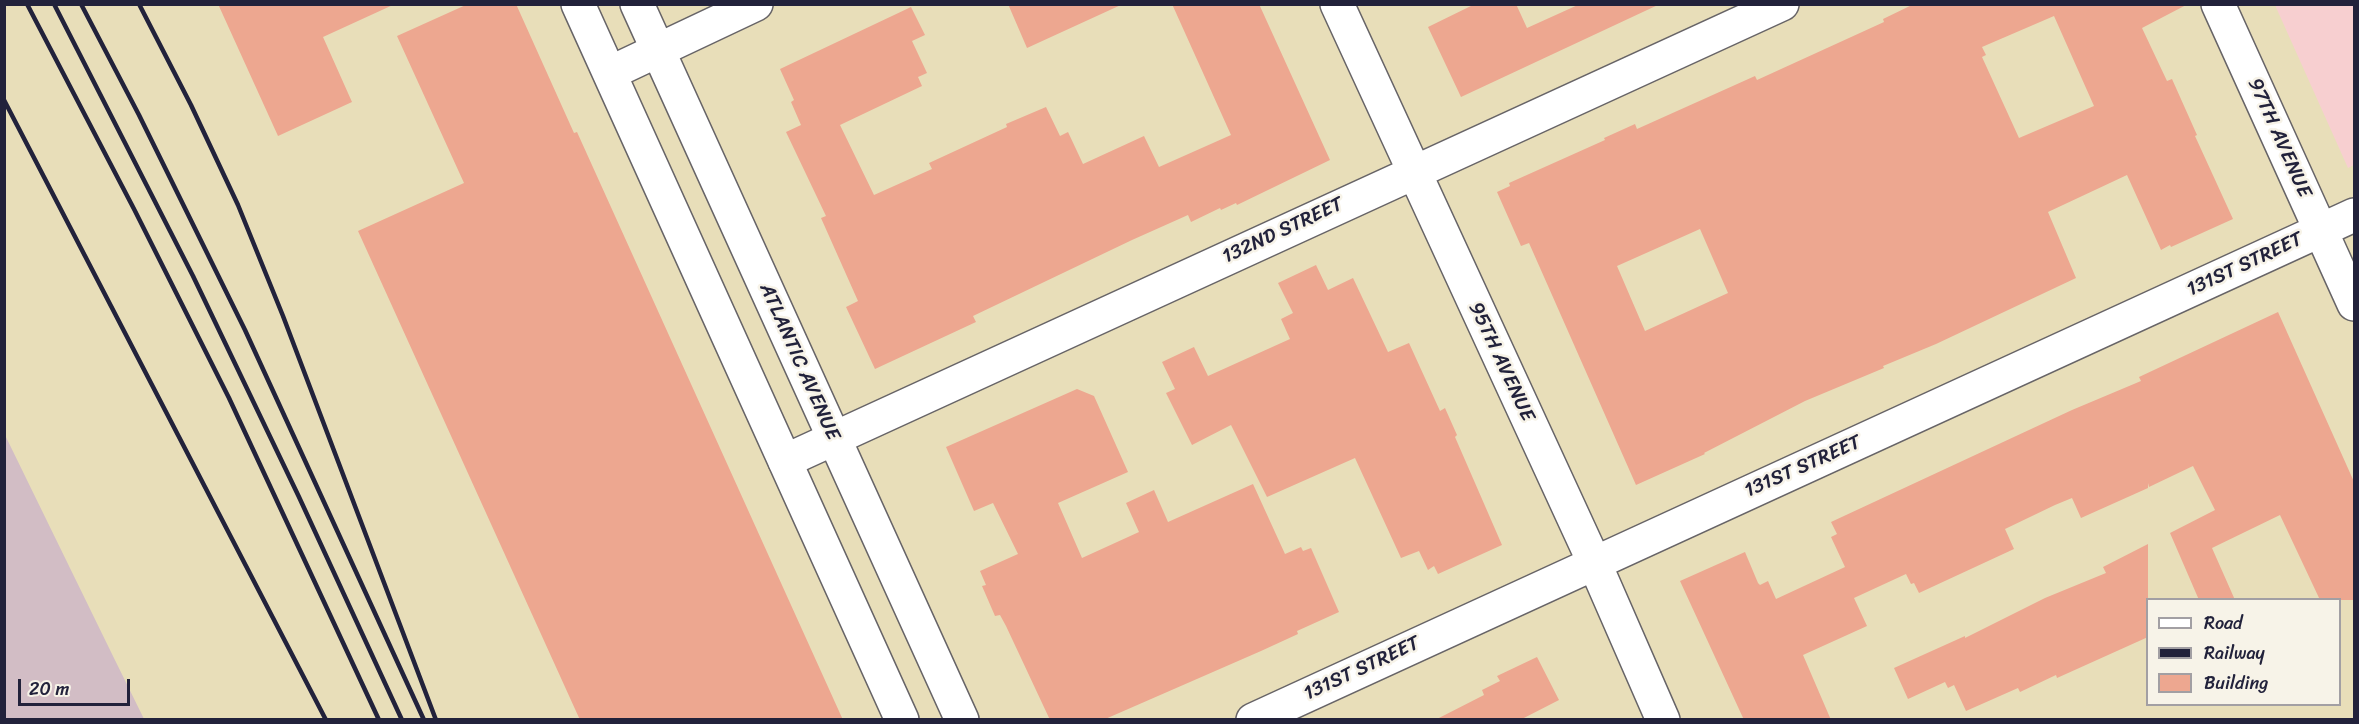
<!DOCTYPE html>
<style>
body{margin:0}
#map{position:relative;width:2359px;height:724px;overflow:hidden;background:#e8deb9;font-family:Sriracha,sans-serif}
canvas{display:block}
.frame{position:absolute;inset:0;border:6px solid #22223b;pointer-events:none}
.legend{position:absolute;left:2146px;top:598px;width:195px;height:108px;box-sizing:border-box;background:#f7f3e8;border:2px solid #a29fa3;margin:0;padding:8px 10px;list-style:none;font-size:18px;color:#22223b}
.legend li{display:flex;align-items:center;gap:12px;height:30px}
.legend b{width:30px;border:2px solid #a29fa3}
.scale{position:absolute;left:18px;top:679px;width:112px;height:27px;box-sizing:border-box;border:3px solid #22223b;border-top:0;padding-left:8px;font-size:18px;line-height:21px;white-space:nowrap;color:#22223b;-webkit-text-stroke:4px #f7f3e8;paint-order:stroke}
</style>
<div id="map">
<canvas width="2359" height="724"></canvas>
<div class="frame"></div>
<ul class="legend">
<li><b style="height:8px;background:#fff"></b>Road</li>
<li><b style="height:8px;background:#22223b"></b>Railway</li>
<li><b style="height:16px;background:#eda790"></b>Building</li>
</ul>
<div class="scale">20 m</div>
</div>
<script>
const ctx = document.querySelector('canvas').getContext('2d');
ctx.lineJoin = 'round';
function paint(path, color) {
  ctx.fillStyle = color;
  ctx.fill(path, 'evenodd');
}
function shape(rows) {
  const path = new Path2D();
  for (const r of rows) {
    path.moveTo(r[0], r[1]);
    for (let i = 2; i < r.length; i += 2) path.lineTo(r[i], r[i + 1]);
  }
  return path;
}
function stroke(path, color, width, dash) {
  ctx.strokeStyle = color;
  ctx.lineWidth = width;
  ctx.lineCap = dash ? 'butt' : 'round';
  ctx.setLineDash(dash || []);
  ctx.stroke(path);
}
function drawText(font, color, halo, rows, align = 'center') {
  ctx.font = font + ' Sriracha,sans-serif';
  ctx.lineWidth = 5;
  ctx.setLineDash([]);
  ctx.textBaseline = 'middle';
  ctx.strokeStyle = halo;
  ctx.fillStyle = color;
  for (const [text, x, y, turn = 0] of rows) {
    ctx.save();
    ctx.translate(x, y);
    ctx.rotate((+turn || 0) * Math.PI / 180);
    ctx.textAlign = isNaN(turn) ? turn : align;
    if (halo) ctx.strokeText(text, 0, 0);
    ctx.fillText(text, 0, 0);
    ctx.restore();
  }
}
paint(shape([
 [2275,5,2354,5,2354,165,2348,168]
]), '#f7cfd0');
paint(shape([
 [4,433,111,652,144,719,5,719]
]), '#d2bdc5');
paint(shape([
 [218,4,395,4,323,37,352,102,278,136],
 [468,4,516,4,574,133,577,132,843,720,580,720,358,231,464,183,397,36],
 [1008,4,1123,4,1027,48],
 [1172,4,1259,4,1330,160,1237,205,1236,203,1221,210,1220,208,1191,222,1188,215,1132,240,973,316,976,322,875,369,846,307,858,301,821,218,826,216,786,132,801,125,791,102,794,100,780,69,911,7,925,35,912,41,927,73,918,77,922,86,840,125,874,195,932,169,929,163,1007,127,1006,124,1046,107,1060,136,1068,132,1083,164,1144,136,1159,167,1231,135],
 [1475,4,1516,4,1527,28,1580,4,1660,4,1461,97,1428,27],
 [1914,4,2188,4,2142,28,2167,81,2172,79,2197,135,2195,136,2233,219,2171,247,2170,245,2161,250,2127,175,2048,212,2076,278,1936,344,1883,366,1884,368,1805,401,1704,453,1705,454,1636,485,1529,243,1521,246,1497,192,1510,186,1509,183,1605,140,1604,138,1635,124,1637,129,1755,76,1757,80,1884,22,1883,19],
 [2054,16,2094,106,2019,138,1982,57,1986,55,1982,47],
 [1700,229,1728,293,1645,331,1617,266],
 [1316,265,1328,290,1353,278,1388,352,1409,343,1440,411,1445,408,1457,435,1455,437,1502,545,1438,574,1434,566,1428,570,1419,551,1401,558,1355,458,1267,497,1231,425,1192,445,1166,393,1175,389,1162,362,1194,347,1208,376,1290,339,1281,319,1293,313,1278,283],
 [2278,312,2355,484,2355,600,2320,600,2280,515,2212,548,2235,600,2199,600,2170,533,2215,510,2193,466,2149,487,2148,483,2148,488,2081,518,2072,498,2055,505,2005,529,2014,549,1919,593,1914,583,1911,584,1906,574,1854,598,1867,626,1803,655,1831,720,1744,720,1680,581,1745,552,1758,583,1760,585,1768,581,1776,599,1845,567,1831,537,1837,534,1831,522,2072,410,2141,381,2139,377],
 [1077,389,1094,396,1128,472,1058,503,1082,558,1139,532,1126,503,1154,490,1168,522,1253,484,1285,554,1301,547,1303,551,1311,548,1339,612,1297,631,1298,634,1261,651,1103,720,1050,720,1006,626,1000,615,995,616,982,586,986,585,980,571,1018,554,993,503,974,511,946,447],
 [2148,544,2148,637,2057,678,2056,675,2020,692,2018,688,1966,711,1954,685,1948,688,1945,682,1908,699,1894,668,1965,636,1965,638,2045,598,2106,573,2103,567],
 [1537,657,1559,700,1520,720,1435,720,1484,695,1482,690,1500,681,1497,676]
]), '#eda790');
const minor = shape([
 [1337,4,1594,562,1663,720],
 [2218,4,2354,304],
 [610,73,756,4],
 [785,461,1782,4],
 [1253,720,2354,215]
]);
const primary = shape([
 [578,4,902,720],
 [637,4,962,720]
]);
stroke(minor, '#676467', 36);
stroke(primary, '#676467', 36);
stroke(minor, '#fff', 33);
stroke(primary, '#fff', 33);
stroke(shape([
 [27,4,134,209,229,398,379,720],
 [54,4,193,276,299,497,402,720],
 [81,4,139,115,245,330,424,720],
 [139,4,191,105,238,205,283,316,436,720],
 [4,100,326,720]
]), '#22223b', 4.5);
drawText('20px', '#22223b', '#f7f3e8', [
 ["97TH AVENUE",2279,138,66],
 ["132ND STREET",1283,231,-25],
 ["131ST STREET",2245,265,-25],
 ["ATLANTIC AVENUE",799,362,66],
 ["95TH AVENUE",1501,362,65],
 ["131ST STREET",1803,467,-24],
 ["131ST STREET",1362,669,-25]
]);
</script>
